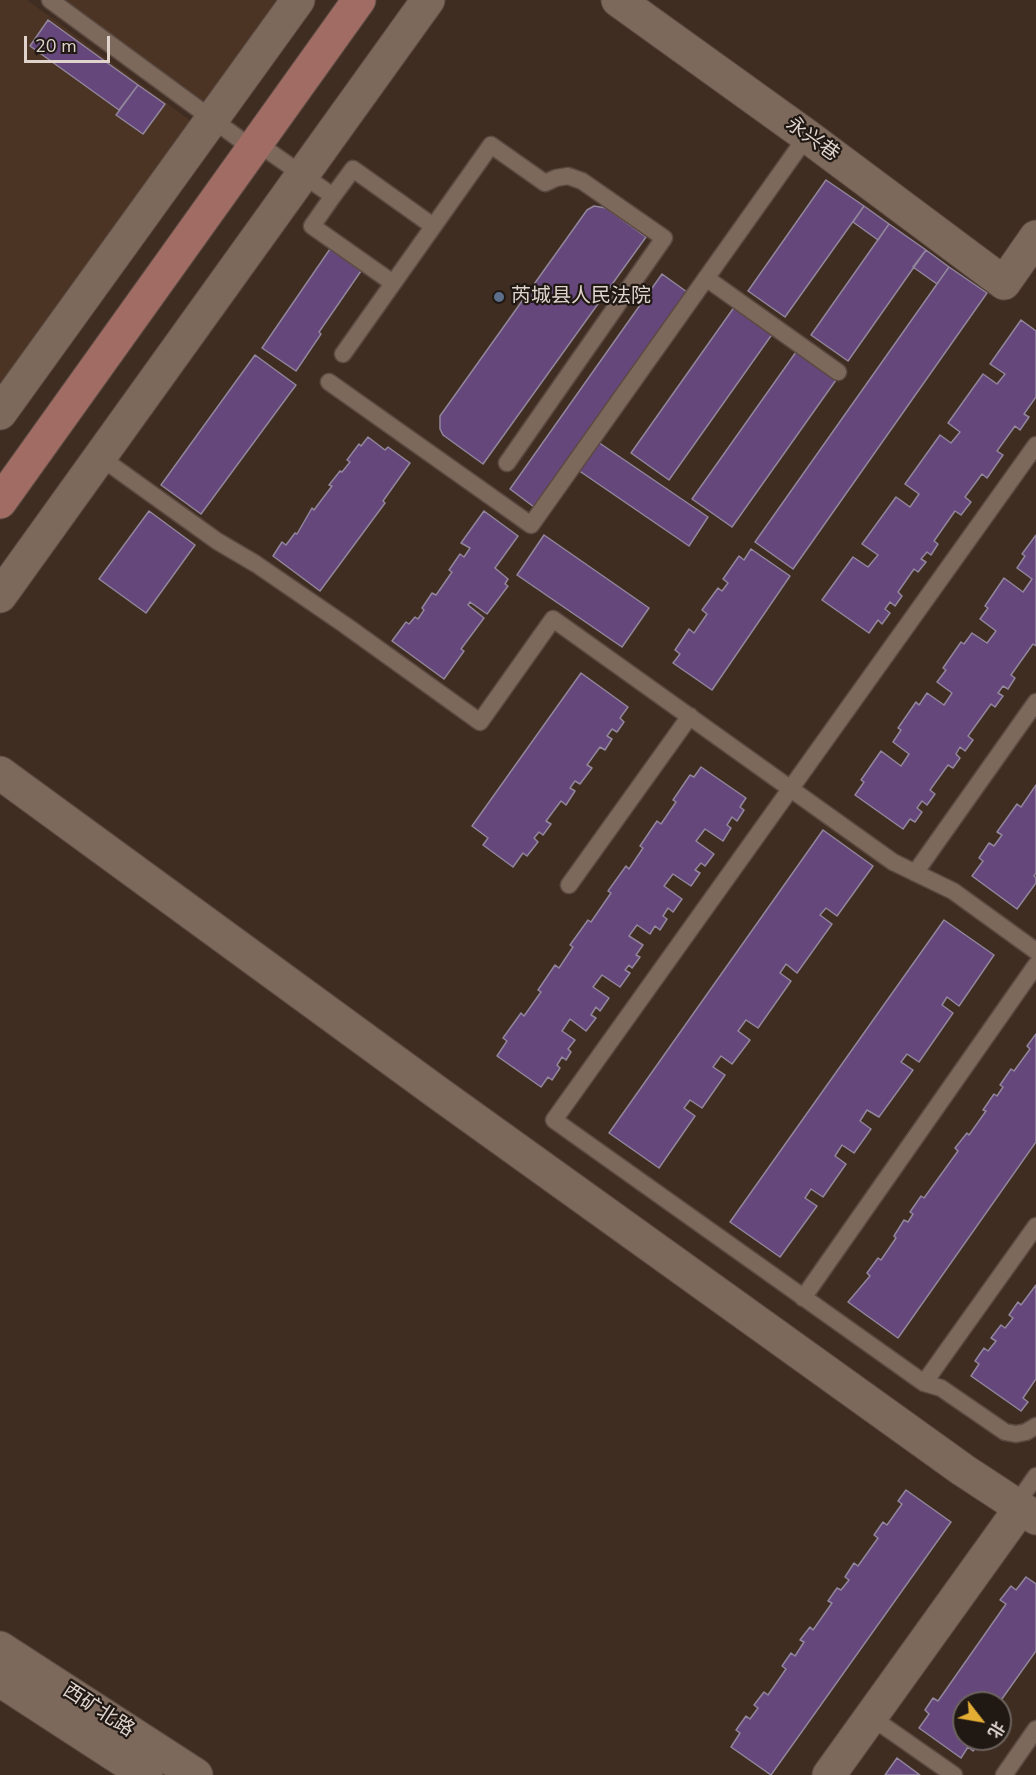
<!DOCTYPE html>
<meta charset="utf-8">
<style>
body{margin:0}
#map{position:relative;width:1036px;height:1775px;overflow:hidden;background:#402d22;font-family:"Nunito Sans","Noto Sans SC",sans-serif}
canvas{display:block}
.north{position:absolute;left:952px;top:1691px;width:60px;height:60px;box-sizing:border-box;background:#201813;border:2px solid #6c635d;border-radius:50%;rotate:121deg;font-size:16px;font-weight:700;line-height:24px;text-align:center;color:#dfd3cc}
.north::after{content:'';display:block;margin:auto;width:21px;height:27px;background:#e4ae35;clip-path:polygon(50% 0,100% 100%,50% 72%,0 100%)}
.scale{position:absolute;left:24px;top:36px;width:86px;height:27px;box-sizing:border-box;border:3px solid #dfd3cc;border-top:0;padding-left:8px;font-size:18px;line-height:21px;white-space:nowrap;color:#dfd3cc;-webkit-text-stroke:4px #201813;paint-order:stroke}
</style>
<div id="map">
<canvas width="1036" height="1775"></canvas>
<div class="north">北</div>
<div class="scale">20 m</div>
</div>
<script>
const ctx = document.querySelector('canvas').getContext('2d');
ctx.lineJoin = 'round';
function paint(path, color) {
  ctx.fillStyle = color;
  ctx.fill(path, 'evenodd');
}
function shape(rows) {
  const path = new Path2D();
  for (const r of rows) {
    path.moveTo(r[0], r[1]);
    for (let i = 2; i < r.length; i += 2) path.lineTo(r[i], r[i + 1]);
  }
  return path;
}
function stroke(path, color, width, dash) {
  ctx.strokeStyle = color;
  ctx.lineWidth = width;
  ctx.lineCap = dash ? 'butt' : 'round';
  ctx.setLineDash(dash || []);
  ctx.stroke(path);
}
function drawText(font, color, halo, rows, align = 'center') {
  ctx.font = font + ' "Nunito Sans","Noto Sans SC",sans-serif';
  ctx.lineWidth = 4.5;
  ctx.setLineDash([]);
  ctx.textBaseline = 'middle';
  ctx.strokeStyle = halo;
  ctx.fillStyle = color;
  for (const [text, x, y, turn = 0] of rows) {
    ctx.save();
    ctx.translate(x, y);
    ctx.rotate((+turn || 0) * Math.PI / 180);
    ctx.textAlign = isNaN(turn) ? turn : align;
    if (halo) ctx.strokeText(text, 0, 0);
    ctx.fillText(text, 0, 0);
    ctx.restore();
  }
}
paint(shape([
 [0,0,27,0,196,125,0,397],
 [65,0,286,0,210,105]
]), '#4c3425');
const building = shape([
 [48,20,138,85,119,110,30,46,48,20],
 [138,85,165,104,143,134,116,115,138,85],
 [826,180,864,206,785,317,748,291,826,180],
 [594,206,606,208,646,237,483,464,443,435,440,429,440,416,587,210,594,206],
 [864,206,889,224,878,240,853,222,864,206],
 [889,224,926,250,848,361,811,335,889,224],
 [330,249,361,271,319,332,321,334,296,371,262,348,330,249],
 [926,250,949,267,937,284,913,267,926,250],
 [949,267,987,293,793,569,755,542,949,267],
 [662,274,687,292,534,507,510,489,662,274],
 [735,306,773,333,669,480,631,453,735,306],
 [1021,320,1036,331,1036,397,1024,414,1029,417,1020,430,1015,426,997,451,1003,455,987,478,982,474,965,497,971,502,961,515,955,511,934,541,938,544,931,555,927,552,921,559,926,562,918,572,914,569,898,592,902,596,895,606,890,602,885,609,890,613,882,624,878,620,869,633,822,600,853,557,868,567,878,555,862,544,896,497,910,507,919,494,905,484,940,435,951,443,960,432,948,423,983,374,997,384,1005,374,990,364,1021,320],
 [796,352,836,380,732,527,692,499,796,352],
 [255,355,296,385,201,514,161,485,255,355],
 [368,437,385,450,388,447,410,463,383,501,385,503,320,591,273,556,282,542,286,545,295,533,297,534,312,508,314,510,332,486,329,485,340,471,342,472,350,462,347,460,359,444,361,446,368,437],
 [598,442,708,517,689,546,578,470,598,442],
 [149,511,195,545,146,613,99,579,149,511],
 [484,511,518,536,495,568,508,579,505,584,508,586,487,614,470,602,468,605,484,618,461,649,464,651,444,679,392,641,406,622,409,624,415,617,418,619,424,610,422,608,432,593,436,595,452,572,449,570,460,554,464,557,470,548,461,543,484,511],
 [544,535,649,608,622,647,517,575,544,535],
 [1036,535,1036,646,1033,644,1011,675,1015,678,1008,689,1003,686,998,693,1003,696,995,707,991,704,968,736,973,740,965,751,960,747,956,754,960,758,953,768,948,765,930,790,935,794,927,805,922,801,917,808,922,812,915,822,910,819,903,829,855,795,864,782,861,780,881,751,901,766,909,754,893,742,901,730,898,728,916,702,919,705,927,693,944,705,952,693,937,682,946,670,943,668,961,642,964,644,972,633,987,643,996,631,980,619,988,608,985,606,1004,578,1023,592,1032,579,1017,568,1025,556,1022,554,1036,535],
 [751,549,790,576,712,690,673,663,680,654,675,650,689,629,694,633,707,614,702,610,718,588,722,591,728,583,723,579,739,556,744,560,751,549],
 [581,673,628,707,620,718,624,722,617,732,612,729,607,736,612,739,605,750,600,747,587,765,592,768,580,784,575,781,570,788,575,791,566,805,561,801,546,821,551,824,543,835,539,832,534,838,538,842,527,856,523,853,513,867,483,845,488,838,472,826,581,673],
 [701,767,746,798,740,807,744,810,737,821,732,817,727,825,731,828,723,841,705,829,696,841,714,854,705,866,701,863,695,870,700,873,691,886,673,874,664,886,682,899,673,912,668,908,663,916,667,919,660,930,655,926,650,934,637,925,629,936,643,945,636,955,640,957,632,968,629,965,625,970,630,973,620,987,602,975,593,987,609,998,600,1011,596,1007,591,1015,596,1018,586,1031,570,1019,562,1031,575,1040,568,1049,571,1052,566,1060,562,1057,557,1065,560,1068,552,1080,548,1077,541,1087,497,1056,507,1041,503,1038,521,1013,524,1016,541,992,538,990,555,965,559,968,573,947,570,945,588,920,591,922,611,893,608,891,626,866,629,869,643,848,640,846,657,821,661,824,676,802,673,800,690,775,694,777,701,767],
 [1036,785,1036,873,1034,876,1036,878,1036,883,1017,909,972,876,983,861,979,858,989,843,994,846,1002,835,997,832,1017,804,1021,807,1036,785],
 [823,830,873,866,837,916,826,908,820,915,832,924,797,973,786,964,780,973,791,981,758,1028,746,1020,738,1031,750,1040,732,1064,721,1056,713,1067,725,1075,702,1108,690,1100,684,1108,695,1116,659,1168,609,1133,823,830],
 [944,920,994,955,959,1006,947,997,942,1005,953,1013,919,1062,907,1054,901,1062,913,1070,879,1117,867,1110,860,1121,871,1129,854,1153,842,1145,835,1156,846,1164,823,1197,811,1189,805,1198,817,1206,780,1257,730,1222,944,920],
 [1036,1034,1036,1142,898,1338,848,1302,870,1276,867,1273,878,1258,881,1260,896,1238,894,1236,904,1220,908,1222,913,1214,910,1212,921,1196,924,1198,958,1151,955,1148,967,1133,969,1135,986,1111,983,1110,994,1094,997,1096,1003,1087,1000,1085,1011,1069,1014,1071,1030,1049,1027,1046,1036,1034],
 [1036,1285,1036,1379,1023,1398,1028,1402,1021,1411,971,1376,979,1364,975,1361,984,1348,988,1351,996,1341,991,1338,1001,1325,1005,1328,1013,1318,1009,1315,1018,1302,1021,1305,1036,1285],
 [906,1490,951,1522,771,1775,731,1747,740,1733,736,1730,746,1716,750,1719,758,1708,754,1705,764,1692,768,1695,786,1669,782,1666,791,1653,795,1656,804,1642,800,1640,810,1627,813,1630,832,1603,828,1601,837,1588,841,1590,849,1580,845,1577,854,1563,858,1566,878,1538,874,1535,883,1522,887,1525,902,1504,898,1501,906,1490],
 [1026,1577,1036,1584,1036,1651,999,1703,964,1703,964,1739,981,1739,973,1751,968,1747,961,1758,919,1728,929,1714,925,1710,933,1698,938,1701,1006,1604,1000,1600,1011,1586,1016,1590,1026,1577],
 [897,1758,920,1775,885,1775,897,1758]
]);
paint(building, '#65477c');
stroke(building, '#91869b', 1.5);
const service = shape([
 [50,0,253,149],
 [257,143,333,196],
 [706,278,838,372],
 [393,283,312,226,333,196,353,169,433,226],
 [343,354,491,145,545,183,556,178,568,176,582,181,664,238,507,463],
 [329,382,531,525,807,136],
 [1036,445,554,1120,924,1383,941,1388,1005,1432,1016,1434,1026,1432,1036,1426],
 [100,457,217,541,256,564,345,625,480,722,553,619,893,862,953,891,1036,951],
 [915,873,1036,702],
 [569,885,690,716],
 [803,1298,1036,965],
 [924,1383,1036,1226],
 [1015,1506,1036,1476],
 [871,1717,954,1775],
 [1004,1775,1036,1729]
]);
const minor = shape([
 [618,0,807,136,1004,283,1036,237],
 [0,413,298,0],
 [0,596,428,0],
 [0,773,438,1093,963,1470,1036,1518],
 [829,1775,1020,1509]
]);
const secondary = shape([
 [0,1648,196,1775],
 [0,1680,146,1775]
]);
const primary = shape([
 [0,502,359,0]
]);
stroke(service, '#5a4a41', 19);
stroke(minor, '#5a4a41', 35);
stroke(secondary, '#5a4a41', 35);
stroke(primary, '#5a4a41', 35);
stroke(service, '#7d685c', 16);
stroke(minor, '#7d685c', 33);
stroke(secondary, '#7d685c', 33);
stroke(primary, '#a16c64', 33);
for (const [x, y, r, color] of [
 [499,297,6,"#5c6f8a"]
]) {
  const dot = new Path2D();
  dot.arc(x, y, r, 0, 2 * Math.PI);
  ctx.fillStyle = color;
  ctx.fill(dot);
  stroke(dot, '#201813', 2);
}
drawText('20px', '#dfd3cc', '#201813', [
 ["永兴巷",812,140,36],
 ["西矿北路",98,1711,33]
]);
drawText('20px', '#dfd3cc', '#201813', [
 ["芮城县人民法院",511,297]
], 'left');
</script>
